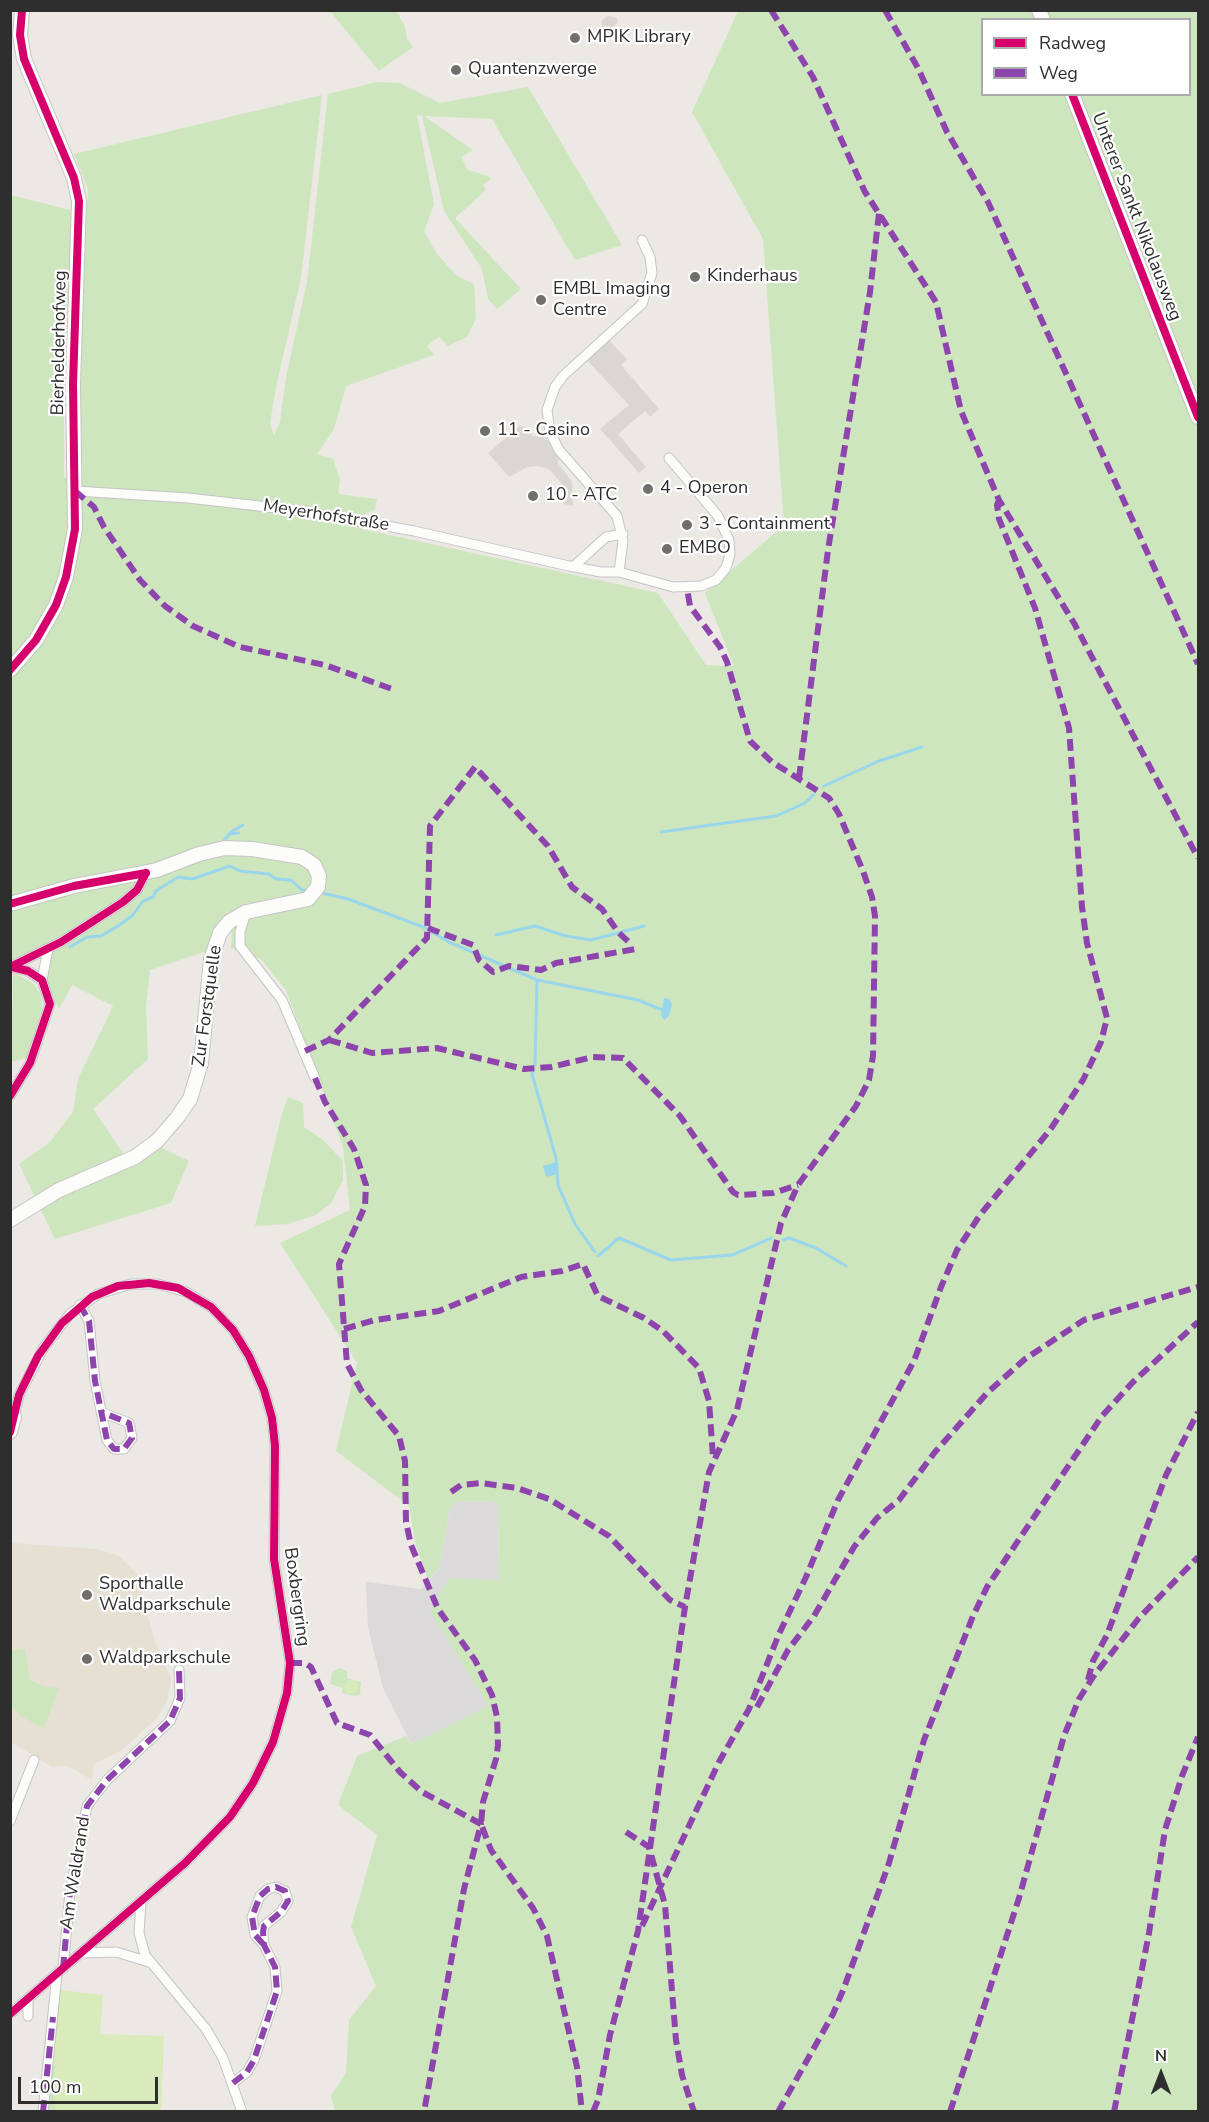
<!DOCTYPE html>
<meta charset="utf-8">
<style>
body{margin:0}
#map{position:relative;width:1209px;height:2122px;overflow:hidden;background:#ece8e4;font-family:"Nunito Sans",sans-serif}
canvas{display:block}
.frame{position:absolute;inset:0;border:12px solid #2e2e2e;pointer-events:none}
.legend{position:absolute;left:981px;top:18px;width:210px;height:78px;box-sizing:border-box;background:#fff;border:2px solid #ababab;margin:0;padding:8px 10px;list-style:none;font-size:18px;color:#2e2e2e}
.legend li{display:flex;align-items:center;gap:12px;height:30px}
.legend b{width:30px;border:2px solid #ababab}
.north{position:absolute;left:1131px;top:2044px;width:60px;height:60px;-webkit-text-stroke:4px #fff;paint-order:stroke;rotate:0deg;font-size:16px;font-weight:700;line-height:24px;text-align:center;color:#2e2e2e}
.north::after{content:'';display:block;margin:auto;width:21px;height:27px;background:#2e2e2e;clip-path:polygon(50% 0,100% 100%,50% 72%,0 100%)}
.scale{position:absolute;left:18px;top:2077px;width:140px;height:27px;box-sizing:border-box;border:3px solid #2e2e2e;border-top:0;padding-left:8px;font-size:18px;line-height:21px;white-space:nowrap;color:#2e2e2e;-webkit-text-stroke:4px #fff;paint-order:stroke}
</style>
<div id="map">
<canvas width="1209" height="2122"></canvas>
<div class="frame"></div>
<ul class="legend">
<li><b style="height:8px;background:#d6006c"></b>Radweg</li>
<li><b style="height:8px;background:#8e44ad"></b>Weg</li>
</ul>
<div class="north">N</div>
<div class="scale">100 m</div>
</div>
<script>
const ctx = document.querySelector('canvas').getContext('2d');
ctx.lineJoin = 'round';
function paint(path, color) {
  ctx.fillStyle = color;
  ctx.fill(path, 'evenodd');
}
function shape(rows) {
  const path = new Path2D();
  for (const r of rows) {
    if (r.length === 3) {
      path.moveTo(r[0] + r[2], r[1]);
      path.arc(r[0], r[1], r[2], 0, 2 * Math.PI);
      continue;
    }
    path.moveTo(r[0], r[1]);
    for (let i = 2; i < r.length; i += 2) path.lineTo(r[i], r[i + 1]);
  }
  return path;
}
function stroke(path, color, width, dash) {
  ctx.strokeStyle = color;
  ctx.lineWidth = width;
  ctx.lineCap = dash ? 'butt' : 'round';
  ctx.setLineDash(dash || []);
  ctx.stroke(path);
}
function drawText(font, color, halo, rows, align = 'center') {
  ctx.font = font + ' "Nunito Sans",sans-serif';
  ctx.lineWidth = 4.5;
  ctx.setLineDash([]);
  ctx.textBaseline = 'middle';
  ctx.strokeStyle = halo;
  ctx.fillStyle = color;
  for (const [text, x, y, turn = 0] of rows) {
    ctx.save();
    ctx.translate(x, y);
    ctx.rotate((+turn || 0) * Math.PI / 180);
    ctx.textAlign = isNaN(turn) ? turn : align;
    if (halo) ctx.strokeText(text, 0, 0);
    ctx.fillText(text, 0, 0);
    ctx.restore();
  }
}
paint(shape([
 [456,1501,498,1502,499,1580,475,1683,488,1706,411,1744,383,1688,368,1627,366,1582,421,1589,439,1569,450,1508]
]), '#dcd9db');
paint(shape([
 [11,1543,97,1549,118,1555,136,1573,155,1641,171,1678,167,1702,157,1718,121,1751,94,1764,92,1780,68,1766,52,1767,11,1742]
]), '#e6e0d3');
paint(shape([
 [330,11,396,11,405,26,407,39,413,47,379,71],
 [738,11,1198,11,1198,2111,335,2111,331,2096,346,2073,349,2020,376,1986,351,1927,377,1835,338,1805,357,1756,406,1736,411,1744,488,1706,430,1611,449,1578,499,1580,498,1502,456,1501,450,1508,439,1569,428,1580,415,1542,409,1506,336,1451,357,1363,280,1243,350,1210,343,1147,286,990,262,960,231,948,232,928,207,951,150,970,146,1007,148,1059,93,1109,131,1165,160,1147,189,1161,171,1203,55,1239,19,1164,49,1143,73,1112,78,1079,113,1006,72,985,59,1009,45,979,49,951,11,962,11,195,73,211,64,370,64,478,83,478,79,376,88,189,74,154,322,95,301,278,276,387,270,424,274,435,280,422,286,377,307,282,328,94,377,82,400,83,440,103,528,87,622,245,575,260,492,119,424,116,473,150,461,157,468,170,488,176,491,179,483,185,486,190,455,218,521,289,497,309,488,299,482,269,444,211,422,116,417,115,434,204,424,232,437,254,457,276,474,284,476,319,467,337,448,346,439,337,427,346,434,355,346,386,334,429,317,454,333,459,340,480,338,494,377,499,375,510,365,514,362,529,658,593,706,665,734,666,705,593,784,525,763,239,692,112],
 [982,20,1190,20,1190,94,982,94],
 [13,972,34,984,41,995,42,1010,27,1058,11,1062],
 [288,1097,303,1103,304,1127,322,1139,343,1161,343,1180,331,1203,316,1215,288,1224,255,1226,281,1117],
 [25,1649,30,1680,43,1686,59,1688,44,1728,22,1717,11,1707,11,1650],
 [339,1668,347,1671,347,1678,361,1682,360,1694,354,1696,342,1693,343,1688,330,1684,332,1672],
 [50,2064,57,2065,55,2111,46,2112]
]), '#cee6be');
paint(shape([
 [351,1687,7],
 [61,1990,103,1995,100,2034,164,2036,161,2111,55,2112,54,2043]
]), '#d9eabb');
paint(shape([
 [608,16,617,18,617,23,608,30,602,30,602,20],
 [607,338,627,359,621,365,659,409,650,417,645,411,618,434,646,467,639,473,600,429,629,405,584,357],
 [520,426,524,426,533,436,545,437,559,460,557,462,572,482,573,506,564,504,562,484,550,470,538,466,527,467,509,477,488,453]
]), '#dad6d2');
paint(shape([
 [664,998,669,999,672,1004,669,1016,664,1020,661,1015],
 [556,1162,557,1174,546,1177,543,1166]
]), '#99d6ec');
stroke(shape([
 [824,786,879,761,922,747],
 [661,832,776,816,805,803,814,794],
 [229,834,239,833],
 [222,843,232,831,243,825],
 [322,893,348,899,426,928],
 [430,931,449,942,537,980,638,1000,665,1011],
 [496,935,535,926,566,936,591,940,644,926],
 [70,947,87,937,101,936,118,926,133,915,143,901,153,897,156,891,178,877,192,879,230,866,240,871,269,874,276,879,291,880,302,890,309,891],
 [537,980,535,1064,532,1074,556,1158,558,1185,575,1224,595,1252],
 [783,1240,789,1238,816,1248,846,1266],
 [598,1256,619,1238,671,1260,732,1255,771,1238]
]), '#99d6ec', 3);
const street = shape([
 [75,491,188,498,304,511,414,531,569,566,601,572,619,572,673,587,701,586,716,580,726,568,730,554,729,540,718,516,669,458],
 [573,567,606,537,623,534],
 [619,572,623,541,617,516,559,450,550,432,547,410,555,387,563,376,642,304,652,273,650,257,642,240],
 [246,912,240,932,240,946,282,1000,315,1078],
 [10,967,61,942,123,902,137,890,146,873],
 [42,980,48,949],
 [10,1096,30,1063,50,1004,42,980,28,971,12,967],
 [80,1305,89,1321,95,1381,107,1440,114,1449,124,1449,132,1438,129,1423,101,1412],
 [10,1821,34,1760],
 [141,1901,139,1933,145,1955,206,2029,223,2058,242,2112],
 [83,1953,116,1952,149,1962],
 [63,1969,70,1892,87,1806,107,1780,170,1721,180,1698,179,1670],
 [28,2000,28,2016],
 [10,2014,185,1863,230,1817,253,1783,273,1742,287,1693,290,1663,274,1559,275,1446,272,1418,264,1390,249,1356,233,1330,211,1307,186,1292,158,1284,131,1284,98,1294,70,1314,44,1347,19,1395,14,1417],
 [233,2083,247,2072,254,2060,277,1991,275,1967,264,1945,263,1932,264,1926,281,1912,288,1901,285,1891,276,1887,268,1889,260,1896,252,1917,255,1935,264,1945],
 [43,2112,57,1974]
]);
const secondary = shape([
 [1039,10,1043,20],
 [1072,94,1198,417],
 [10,670,36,640,56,605,66,577,75,529,73,384,79,201,74,178,24,59,20,35,22,10],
 [10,904,74,886,157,870,199,854,225,848,252,849,302,857,314,865,319,876,318,887,308,899,246,912,229,922,220,933,211,959,201,1063,190,1099,177,1118,157,1141,135,1157,59,1190,10,1220],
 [10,1413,14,1417,10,1432]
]);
stroke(street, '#c5c4c5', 11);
stroke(secondary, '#c5c4c5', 16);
stroke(street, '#fcfcfb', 9);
stroke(secondary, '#fcfcfb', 14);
stroke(shape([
 [771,10,813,77,865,192,936,302,961,411,999,500,1074,623,1198,858],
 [885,10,918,68,947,132,988,202,1198,664],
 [75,491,94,507,104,527,140,580,165,606,193,626,240,647,325,665,395,690],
 [799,778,828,550,870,292,879,213],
 [428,928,473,945,479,960,493,972,509,966,541,970,556,963,636,949],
 [329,1040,372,1053,437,1048,524,1069,551,1067,593,1057,623,1058,680,1116,733,1192,738,1195,773,1193,798,1185],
 [305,1051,329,1040,427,938,430,826,475,767,548,846,572,887,602,909,618,932,632,945],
 [315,1078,325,1102,354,1149,366,1185,365,1206,339,1264,347,1364,361,1390,399,1436,405,1461,406,1522,411,1545,438,1609,475,1660,492,1695,497,1717,498,1745,496,1759,483,1802,481,1824,491,1850,533,1908,547,1936,577,2067,582,2112],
 [80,1305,89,1321,95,1381,107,1440,114,1449,124,1449,132,1438,129,1423,101,1412],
 [344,1329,375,1320,439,1311,521,1277,562,1271,583,1264,598,1296,644,1318,663,1331,699,1368,709,1401,713,1457],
 [451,1492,461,1485,481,1483,517,1488,549,1499,609,1536,670,1600,685,1607],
 [290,1663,305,1663,311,1667,337,1723,370,1735,400,1772,422,1792,481,1824,464,1889,424,2112],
 [1088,1680,1093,1661,1107,1635,1166,1475,1198,1412],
 [757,1707,788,1650,814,1616,854,1547,877,1518,899,1500,935,1452,987,1393,1025,1359,1084,1320,1198,1287],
 [626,1832,649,1847,665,1905,676,2040,682,2075,694,2112],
 [642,1926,719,1762,749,1709,779,1634,806,1577,838,1500,914,1361,941,1287,957,1250,980,1215,1050,1130,1083,1080,1101,1042,1107,1018,1087,943,1082,907,1069,728,1035,608,999,519,997,505,999,500],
 [63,1969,70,1892,87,1806,107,1780,170,1721,180,1698,179,1670],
 [233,2083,247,2072,254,2060,277,1991,275,1967,264,1945,263,1932,264,1926,281,1912,288,1901,285,1891,276,1887,268,1889,260,1896,252,1917,255,1935,264,1945],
 [43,2112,53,2017],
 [593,2112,598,2100,610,2035,638,1931,685,1607,709,1472,737,1410,781,1223,798,1185,856,1106,869,1080,873,1056,875,916,872,897,863,871,839,814,829,798,772,762,750,741,727,662,720,647,690,606,687,588],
 [778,2112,833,2014,844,1988,889,1863,924,1740,973,1616,987,1587,1102,1416,1133,1382,1198,1322],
 [950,2112,1019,1898,1064,1736,1079,1699,1093,1677,1139,1618,1198,1557],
 [1114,2112,1149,1933,1165,1830,1182,1776,1198,1737]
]), '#8e44ad', 6, [12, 6]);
stroke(shape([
 [1072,94,1198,417],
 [10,670,36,640,56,605,66,577,75,529,73,384,79,201,74,178,24,59,20,35,22,10],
 [10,904,74,886,146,873],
 [10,967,61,942,123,902,137,890,146,873],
 [10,1096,30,1063,50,1004,42,980,28,971,12,967],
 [10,1432,19,1395,38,1356,62,1323,92,1297,118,1286,149,1283,178,1288,211,1307,233,1330,249,1356,264,1390,272,1418,275,1446,274,1559,290,1663,287,1693,273,1742,253,1783,230,1817,185,1863,10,2014]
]), '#d6006c', 8);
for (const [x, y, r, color] of [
 [575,38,6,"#706f6e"],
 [456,70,6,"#706f6e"],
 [695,277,6,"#706f6e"],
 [541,300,6,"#706f6e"],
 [485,431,6,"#706f6e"],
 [648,489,6,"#706f6e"],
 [533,496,6,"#706f6e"],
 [687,525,6,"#706f6e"],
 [667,549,6,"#706f6e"],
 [87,1595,6,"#706f6e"],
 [87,1659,6,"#706f6e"]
]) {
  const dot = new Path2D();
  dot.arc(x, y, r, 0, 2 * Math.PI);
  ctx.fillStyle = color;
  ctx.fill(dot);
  stroke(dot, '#fff', 2);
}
drawText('18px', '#2e2e2e', '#fff', [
 ["MPIK Library",587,38],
 ["Quantenzwerge",468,70],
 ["Kinderhaus",707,277],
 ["EMBL Imaging",553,290],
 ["Centre",553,311],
 ["11 - Casino",497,431],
 ["4 - Operon",660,489],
 ["10 - ATC",545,496],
 ["3 - Containment",699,525],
 ["EMBO",679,549],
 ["Sporthalle",99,1585],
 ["Waldparkschule",99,1606],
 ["Waldparkschule",99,1659]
], 'left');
drawText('18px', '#2e2e2e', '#fff', [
 ["Unterer Sankt Nikolausweg",1136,217,69],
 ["Bierhelderhofweg",60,343,-89],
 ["Meyerhofstraße",326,516,9],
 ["Zur Forstquelle",208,1006,-82],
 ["Boxbergring",296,1597,82],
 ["Am Waldrand",76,1873,-81]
]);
</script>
